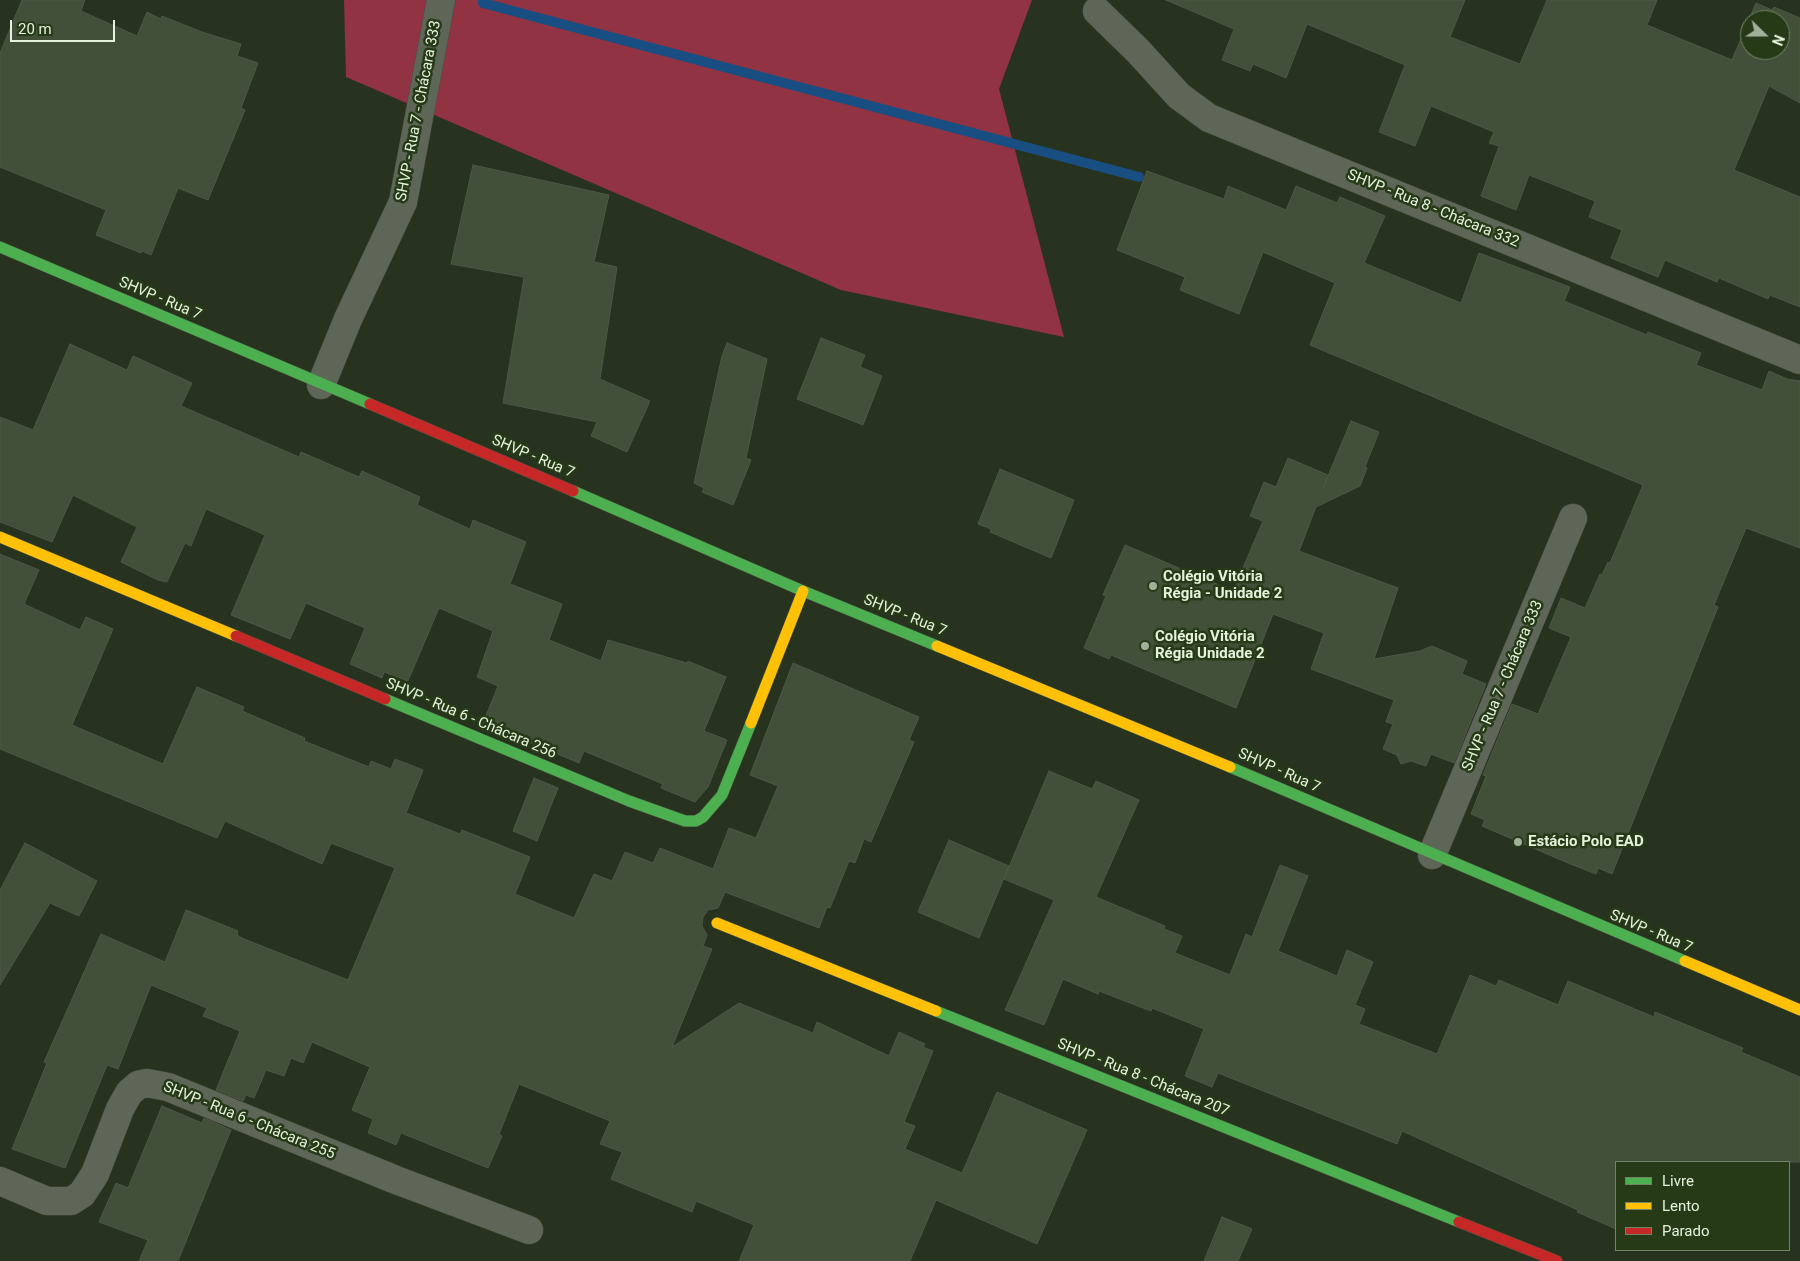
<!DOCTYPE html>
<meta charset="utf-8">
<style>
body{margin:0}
#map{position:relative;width:1800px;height:1261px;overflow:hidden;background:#27321f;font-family:Roboto,sans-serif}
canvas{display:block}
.legend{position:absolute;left:1615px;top:1161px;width:175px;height:90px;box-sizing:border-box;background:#263a17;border:1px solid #728466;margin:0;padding:6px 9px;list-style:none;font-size:15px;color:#e4f2dc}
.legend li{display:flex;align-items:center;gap:10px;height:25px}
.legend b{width:25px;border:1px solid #728466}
.north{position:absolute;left:1740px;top:10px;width:50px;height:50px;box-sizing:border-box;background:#263a17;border:1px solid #728466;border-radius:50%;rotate:112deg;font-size:14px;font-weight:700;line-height:20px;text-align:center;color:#e4f2dc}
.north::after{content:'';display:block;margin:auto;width:18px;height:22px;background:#a2af9a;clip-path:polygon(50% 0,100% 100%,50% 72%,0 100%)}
.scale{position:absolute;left:10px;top:20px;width:105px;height:22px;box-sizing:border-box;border:2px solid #e4f2dc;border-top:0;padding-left:6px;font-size:15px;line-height:18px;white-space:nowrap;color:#e4f2dc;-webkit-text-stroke:4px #263a17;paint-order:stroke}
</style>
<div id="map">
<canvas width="1800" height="1261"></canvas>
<ul class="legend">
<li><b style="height:6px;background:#4caf50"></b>Livre</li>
<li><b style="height:6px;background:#ffc107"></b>Lento</li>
<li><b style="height:6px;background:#c62828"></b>Parado</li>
</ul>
<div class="north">N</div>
<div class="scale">20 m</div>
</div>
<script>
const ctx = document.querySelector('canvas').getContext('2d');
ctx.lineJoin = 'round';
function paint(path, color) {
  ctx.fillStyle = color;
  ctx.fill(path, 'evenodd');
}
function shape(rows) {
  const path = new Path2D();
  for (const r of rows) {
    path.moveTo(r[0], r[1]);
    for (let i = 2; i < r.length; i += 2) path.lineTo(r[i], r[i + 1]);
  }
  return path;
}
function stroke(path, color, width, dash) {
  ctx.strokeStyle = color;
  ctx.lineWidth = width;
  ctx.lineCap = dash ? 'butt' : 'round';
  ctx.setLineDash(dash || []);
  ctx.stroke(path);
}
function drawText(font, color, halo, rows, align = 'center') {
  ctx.font = font + ' Roboto,sans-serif';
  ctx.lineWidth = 5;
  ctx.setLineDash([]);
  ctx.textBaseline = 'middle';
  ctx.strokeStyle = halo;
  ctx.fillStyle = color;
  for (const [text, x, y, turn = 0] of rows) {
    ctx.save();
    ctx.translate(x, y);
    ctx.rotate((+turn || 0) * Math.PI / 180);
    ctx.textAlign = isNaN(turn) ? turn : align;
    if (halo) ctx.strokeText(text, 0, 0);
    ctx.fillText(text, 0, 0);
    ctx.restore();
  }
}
paint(shape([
 [344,0,1032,0,999,89,1064,337,841,290,346,77]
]), '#913342');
stroke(shape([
 [483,0,483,3,524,14,1139,177]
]), '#194e83', 10);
const building = shape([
 [22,0,85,0,81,11,137,36,147,12,161,19,162,16,202,32,241,44,237,56,258,63,241,108,245,110,208,200,178,188,151,255,142,251,141,253,96,235,106,210,0,167,0,53,22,0],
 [1166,0,1465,0,1450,37,1520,64,1547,0,1657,0,1647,25,1732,60,1756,3,1772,10,1774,7,1800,18,1800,103,1769,86,1734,170,1800,197,1800,307,1770,295,1768,299,1719,278,1717,282,1665,260,1658,277,1611,258,1622,230,1589,217,1595,201,1529,175,1516,210,1481,196,1499,146,1489,143,1494,132,1431,106,1415,146,1379,132,1405,65,1307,24,1286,78,1253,64,1250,71,1222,60,1234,29,1166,0],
 [1750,20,1780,20,1780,50,1750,50,1750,20],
 [473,165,609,195,594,262,617,267,600,379,650,401,627,452,591,436,597,422,503,403,524,277,451,264,473,165],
 [1147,171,1224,199,1228,186,1286,210,1296,186,1337,203,1340,197,1385,216,1364,263,1461,303,1479,253,1570,287,1564,301,1647,335,1648,332,1701,353,1696,365,1762,390,1769,371,1787,379,1800,381,1800,548,1746,528,1714,605,1718,607,1612,874,1598,868,1596,874,1568,863,1482,826,1485,820,1471,814,1486,776,1483,775,1512,704,1538,714,1571,637,1549,628,1561,598,1585,608,1600,574,1602,575,1608,562,1610,563,1643,485,1310,345,1335,283,1263,252,1239,314,1180,290,1185,277,1117,250,1147,171],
 [821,338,865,355,860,367,882,376,863,425,797,399,821,338],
 [727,343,767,359,746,458,751,460,733,505,702,492,704,488,694,483,722,356,727,343],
 [70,344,127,370,133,356,192,383,181,406,299,457,301,452,359,477,362,471,420,497,417,505,470,529,473,520,526,542,510,584,562,604,549,640,601,661,608,640,687,663,688,661,726,677,704,731,727,740,708,787,695,802,661,788,663,784,584,751,579,763,483,723,498,686,477,677,493,631,439,608,408,681,384,672,382,678,350,664,365,628,306,603,290,639,231,615,265,535,206,509,191,546,185,543,167,582,158,580,121,562,137,527,73,495,52,542,0,522,0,417,33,430,70,344],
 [1351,421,1379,432,1365,467,1367,468,1360,486,1316,507,1299,551,1398,588,1374,659,1420,651,1432,646,1467,661,1462,674,1486,684,1454,763,1431,754,1426,766,1411,761,1401,764,1397,755,1383,749,1393,724,1386,722,1394,700,1311,669,1324,633,1273,614,1236,708,1111,655,1109,659,1084,648,1106,596,1103,595,1125,545,1233,591,1263,521,1250,516,1264,482,1276,487,1288,458,1328,475,1323,488,1351,421],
 [1000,469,1074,500,1051,558,990,532,991,529,978,524,1000,469],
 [0,554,39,570,24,604,80,630,86,617,113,629,72,725,163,764,197,687,244,707,242,711,305,738,304,741,369,767,371,761,391,769,395,759,423,770,406,813,460,834,462,830,530,857,515,894,574,918,594,874,612,881,625,852,653,863,660,848,713,869,729,828,756,838,778,786,750,775,793,663,919,717,909,740,914,742,871,842,864,839,855,863,849,861,830,908,827,907,819,928,725,892,718,908,708,910,703,917,702,926,707,935,703,946,712,949,672,1047,739,1003,813,1033,817,1022,889,1056,899,1032,925,1044,923,1047,933,1051,904,1122,915,1126,905,1149,962,1173,997,1092,1087,1130,1037,1244,936,1200,910,1261,739,1261,754,1225,696,1201,692,1212,611,1179,622,1152,600,1144,610,1121,519,1084,499,1134,502,1136,488,1168,401,1133,396,1145,368,1133,373,1119,352,1110,370,1067,312,1042,303,1063,291,1058,284,1076,266,1070,254,1098,246,1095,243,1101,216,1090,240,1031,203,1016,207,1008,151,985,118,1069,107,1065,65,1168,12,1149,47,1063,44,1062,101,934,165,962,186,910,238,931,237,935,244,939,348,980,395,868,331,843,322,864,225,821,217,838,0,749,0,554],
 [1049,771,1092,789,1096,781,1139,800,1096,897,1165,926,1164,929,1182,936,1175,953,1230,975,1246,934,1252,937,1280,865,1308,876,1278,951,1337,976,1347,950,1373,962,1355,1005,1365,1009,1359,1024,1437,1054,1470,975,1496,986,1499,980,1558,1005,1568,981,1654,1017,1655,1012,1743,1048,1741,1052,1800,1077,1800,1162,1616,1162,1616,1229,1577,1212,1578,1210,1402,1131,1397,1144,1218,1073,1212,1087,1185,1076,1204,1029,1152,1008,1151,1011,1099,991,1098,994,1063,979,1044,1025,1005,1010,1054,900,1004,879,1049,771],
 [534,778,558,788,537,841,513,831,534,778],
 [949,840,1009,866,979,938,918,912,949,840],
 [25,843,97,881,79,916,50,903,0,985,0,890,25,843],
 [162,1106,202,1123,204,1118,231,1130,178,1261,139,1261,148,1240,99,1222,116,1183,128,1188,162,1106],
 [1222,1217,1252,1229,1238,1261,1204,1261,1222,1217]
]);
paint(building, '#424f39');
stroke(building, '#4e5748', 1);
const street = shape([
 [1097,11,1138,51,1179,96,1209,118,1800,360],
 [321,385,348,319,403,202,441,0],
 [1432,855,1573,518],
 [0,1181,47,1201,71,1201,82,1194,95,1174,120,1109,129,1093,138,1085,147,1083,168,1087,396,1180,529,1230]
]);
const fast = shape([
 [0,247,370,404],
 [573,491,803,591,937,646],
 [385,699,629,801,685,821,696,821,703,817,722,795,751,723],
 [1230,767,1685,961],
 [936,1011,1459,1222]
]);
const slow = shape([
 [0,537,236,636],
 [937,646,1230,767],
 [751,723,803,591],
 [717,923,936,1011],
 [1685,961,1800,1010]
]);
const jam = shape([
 [370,404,573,491],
 [236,636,385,699],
 [1459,1222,1557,1261]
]);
stroke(street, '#46513f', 29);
stroke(fast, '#46513f', 12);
stroke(slow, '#46513f', 12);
stroke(jam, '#46513f', 12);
stroke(street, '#5d6657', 28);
stroke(fast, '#4caf50', 11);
stroke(slow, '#ffc107', 11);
stroke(jam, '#c62828', 11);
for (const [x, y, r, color] of [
 [1153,586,5,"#a2af9a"],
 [1145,646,5,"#a2af9a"],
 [1518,842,5,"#a2af9a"]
]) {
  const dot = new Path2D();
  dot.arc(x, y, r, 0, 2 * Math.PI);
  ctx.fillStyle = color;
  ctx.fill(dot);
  stroke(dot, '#263a17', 2);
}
drawText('15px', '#e4f2dc', '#263a17', [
 ["SHVP - Rua 7 - Chácara 333",419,111,-79],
 ["SHVP - Rua 8 - Chácara 332",1433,209,22],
 ["SHVP - Rua 7",160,299,23],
 ["SHVP - Rua 7",533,457,23],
 ["SHVP - Rua 7",905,616,22],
 ["SHVP - Rua 7 - Chácara 333",1503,686,-67],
 ["SHVP - Rua 6 - Chácara 256",471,719,23],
 ["SHVP - Rua 7",1279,771,24],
 ["SHVP - Rua 7",1651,932,23],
 ["SHVP - Rua 8 - Chácara 207",1143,1078,22],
 ["SHVP - Rua 6 - Chácara 255",249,1121,22]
]);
drawText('bold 15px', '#e4f2dc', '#263a17', [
 ["Colégio Vitória",1163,577],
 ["Régia - Unidade 2",1163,594],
 ["Colégio Vitória",1155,637],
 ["Régia Unidade 2",1155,654],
 ["Estácio Polo EAD",1528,842]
], 'left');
</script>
